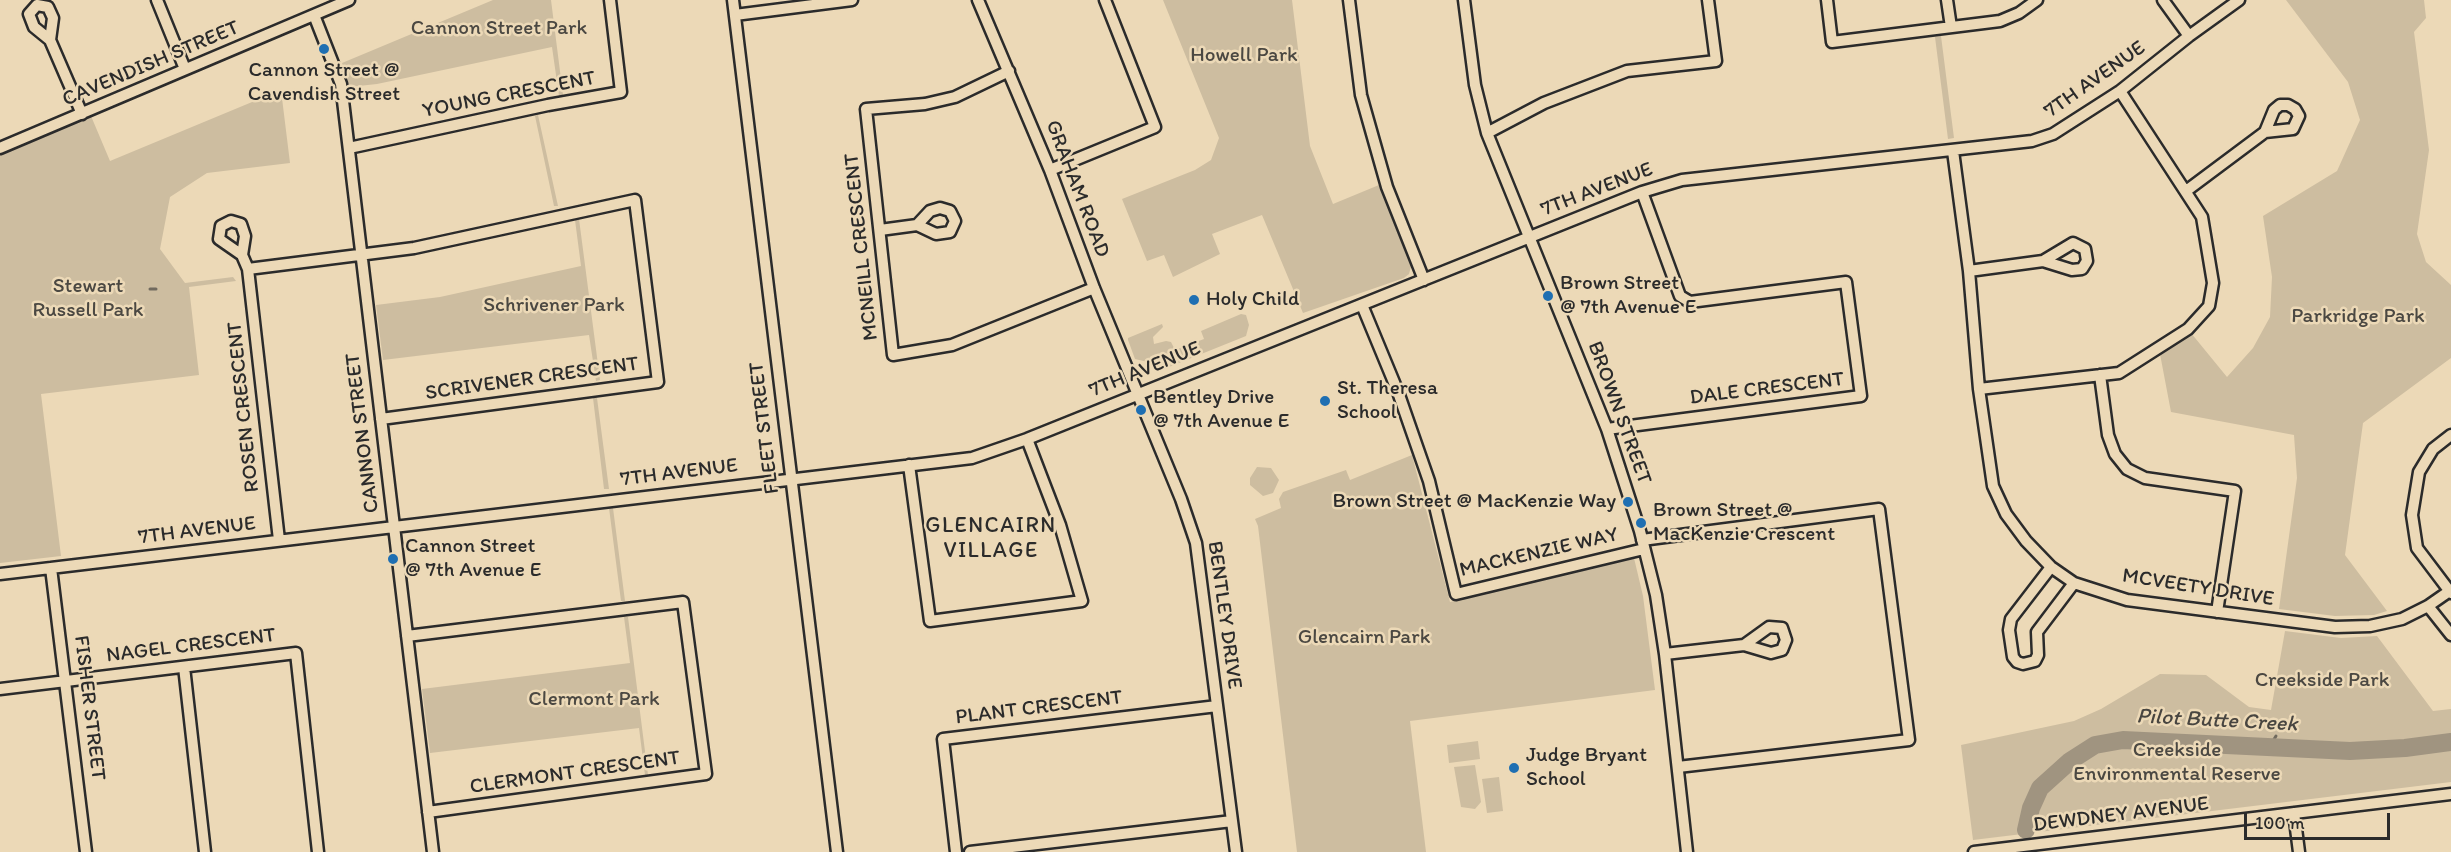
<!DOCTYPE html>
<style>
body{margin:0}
#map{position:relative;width:2451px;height:852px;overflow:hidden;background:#ecd9b7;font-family:Itim,sans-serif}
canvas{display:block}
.scale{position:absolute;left:2244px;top:813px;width:146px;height:27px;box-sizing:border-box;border:3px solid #2b2b2b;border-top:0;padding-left:8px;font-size:18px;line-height:21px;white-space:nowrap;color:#2b2b2b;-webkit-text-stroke:4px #ecd9b7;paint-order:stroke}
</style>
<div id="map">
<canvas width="2451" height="852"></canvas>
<div class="scale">100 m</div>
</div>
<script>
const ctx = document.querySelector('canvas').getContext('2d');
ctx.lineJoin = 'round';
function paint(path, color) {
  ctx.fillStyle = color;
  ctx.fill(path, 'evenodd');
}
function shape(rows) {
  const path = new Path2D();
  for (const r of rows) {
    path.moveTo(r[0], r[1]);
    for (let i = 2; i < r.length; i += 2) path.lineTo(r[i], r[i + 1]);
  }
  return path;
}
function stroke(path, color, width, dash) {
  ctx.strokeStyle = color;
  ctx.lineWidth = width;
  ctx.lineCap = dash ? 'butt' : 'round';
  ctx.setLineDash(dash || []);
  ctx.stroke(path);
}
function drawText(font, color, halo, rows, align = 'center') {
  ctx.font = font + ' Itim,sans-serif';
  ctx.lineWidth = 5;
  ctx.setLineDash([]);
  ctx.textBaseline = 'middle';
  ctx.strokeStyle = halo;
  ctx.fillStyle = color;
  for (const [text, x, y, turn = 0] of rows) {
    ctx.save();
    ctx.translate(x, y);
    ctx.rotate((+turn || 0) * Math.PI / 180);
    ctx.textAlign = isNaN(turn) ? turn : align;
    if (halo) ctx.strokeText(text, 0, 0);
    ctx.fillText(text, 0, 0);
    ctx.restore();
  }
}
paint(shape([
 [493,0,551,0,563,95,559,96,552,47,377,84,349,87,342,63],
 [1163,0,1292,0,1310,146,1333,204,1379,185,1412,263,1409,274,1404,278,1303,313,1262,215,1212,234,1220,254,1173,277,1164,255,1147,261,1122,199,1195,170,1211,160,1219,138],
 [2286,0,2424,0,2426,18,2414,32,2429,150,2417,234,2426,262,2451,285,2451,358,2363,423,2345,555,2387,611,2374,615,2335,616,2279,609,2297,478,2294,435,2171,412,2160,354,2191,333,2227,377,2253,348,2270,317,2272,277,2263,216,2337,171,2360,120,2348,82],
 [1941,36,1954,138,1948,139,1935,37],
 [281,90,290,163,207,173,170,197,160,249,185,283,233,277,236,281,189,287,199,375,41,394,61,556,0,563,0,154,91,116,110,161],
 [538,115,558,206,554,206,535,116],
 [579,219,600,380,596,381,589,335,383,360,376,305,440,297,581,266,575,220],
 [1241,314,1246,315,1249,325,1246,336,1169,367,1135,359,1128,340,1128,338,1162,324,1163,327,1153,337,1154,344,1166,341,1171,342,1175,350,1204,339,1201,331],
 [593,398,597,398,609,489,604,489],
 [1412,455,1450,602,1634,558,1643,596,1655,690,1410,721,1426,852,1297,852,1258,526,1255,519,1281,508,1279,499,1283,492,1346,470,1350,480],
 [1257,467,1271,468,1279,480,1273,493,1263,496,1250,485,1250,478],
 [609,508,613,508,625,601,621,601],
 [624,617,628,617,648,775,645,775,639,728,430,753,422,689,630,663],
 [2285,631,2341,638,2377,636,2433,711,2451,709,2451,782,1973,840,1961,745,2074,721,2101,709,2160,674,2206,675,2249,707,2271,710],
 [1478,741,1480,759,1449,763,1447,745],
 [1475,765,1481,802,1475,809,1461,807,1454,767],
 [1499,777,1503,811,1487,813,1482,779]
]), '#cdbda0');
stroke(shape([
 [150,289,156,289],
 [2262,747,2273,741,2276,736]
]), '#716a5e', 3);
stroke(shape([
 [2026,830,2031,808,2040,788,2070,761,2095,745,2123,740,2350,751,2405,748,2451,742]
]), '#a09480', 18);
const minor = shape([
 [157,0,185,69],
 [733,0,837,852],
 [978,0,1050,170,1094,288,1181,499,1196,543,1236,852],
 [1349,0,1361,95,1387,187,1424,280],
 [1464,0,1475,85,1487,133,1607,429,1640,531,1656,595,1665,654,1687,852],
 [1827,0,1832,42,2000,21,2019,13,2037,0],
 [1947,0,1951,27],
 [2163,0,2189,36],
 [314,15,341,84,433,852],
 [735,15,852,0],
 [50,40,53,18,48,7,37,5,29,14,34,27,50,40,82,114],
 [1009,71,955,97,925,104,866,109,893,355,952,345,1094,288],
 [1487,133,1544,103,1627,71,1716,61,1708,0],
 [0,148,349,0],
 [349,148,548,105,621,92,610,0],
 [1953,151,1969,271,1979,389,1993,486,2006,514,2026,541,2051,567,2074,583,2127,600,2335,627,2370,626,2402,619,2428,606,2451,590],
 [1050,170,1155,127,1105,0],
 [2186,191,2265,132,2293,129,2299,116,2295,109,2288,105,2280,105,2274,110,2265,132],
 [880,230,917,225,936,234,950,232,955,221,950,211,940,208,930,211,917,225],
 [242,255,219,239,221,226,231,221,241,224,245,236,242,255,248,269,279,540],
 [248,269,414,248,635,200,658,382,381,419],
 [1969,271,2043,261,2073,243,2085,249,2087,261,2082,269,2072,270,2043,261],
 [1362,305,1398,392,1429,481,1456,594,1644,549],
 [2100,375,2108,435,2115,454,2127,469,2145,478,2235,491,2217,612],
 [1979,389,2119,373,2188,329,2209,306,2213,283,2202,217,2120,91],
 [1607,429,1861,396,1846,282,1690,302,1680,296,1642,192],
 [2451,435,2433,449,2419,472,2412,515,2417,548,2451,593],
 [909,465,930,621,1082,601,1060,525,1027,439],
 [1642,540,1879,509,1909,740,1678,767],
 [2051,567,2011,619,2009,630,2013,657,2017,662,2023,664,2035,661,2038,655,2037,632,2074,583],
 [51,568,86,852],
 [0,574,972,458,1027,439,1642,192,1682,180,2032,141,2053,134,2120,91,2189,36,2239,0],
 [2428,606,2451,635],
 [407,636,683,602,706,774,428,812],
 [1665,654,1744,645,1771,653,1782,650,1786,640,1782,628,1769,627,1744,645],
 [184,667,205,852],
 [0,689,296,653,318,852],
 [2294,813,2299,852],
 [956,852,943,739,1217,706],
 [970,852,1232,821],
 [1974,852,2451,794]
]);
stroke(minor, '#2b2b2b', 15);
stroke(minor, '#ecd9b7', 10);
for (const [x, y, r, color] of [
 [324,49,6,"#1f6fb2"],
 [1548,296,6,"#1f6fb2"],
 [1194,300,6,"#1f6fb2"],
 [1325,401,6,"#1f6fb2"],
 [1141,410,6,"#1f6fb2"],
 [1628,502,6,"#1f6fb2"],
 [1641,523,6,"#1f6fb2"],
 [393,559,6,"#1f6fb2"],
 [1514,768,6,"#1f6fb2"]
]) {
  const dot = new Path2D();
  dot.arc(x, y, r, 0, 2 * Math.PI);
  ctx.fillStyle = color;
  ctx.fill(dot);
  stroke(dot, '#ecd9b7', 2);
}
drawText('21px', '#4b4842', '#ecd9b7', [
 ["Cannon Street Park",499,29],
 ["Howell Park",1244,56],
 ["Stewart",88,287],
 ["Russell Park",88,311],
 ["Schrivener Park",554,306],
 ["Parkridge Park",2358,317],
 ["Glencairn Park",1364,638],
 ["Creekside Park",2322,681],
 ["Clermont Park",594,700],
 ["Creekside",2177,751],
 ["Environmental Reserve",2177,775]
]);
drawText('21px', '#2b2b2b', '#ecd9b7', [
 ["CAVENDISH STREET",151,64,-23],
 ["7TH AVENUE",2095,80,-35],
 ["YOUNG CRESCENT",509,95,-11],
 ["GRAHAM ROAD",1077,189,69],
 ["7TH AVENUE",1597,190,-21],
 ["MCNEILL CRESCENT",862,247,-96],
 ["7TH AVENUE",1145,370,-22],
 ["SCRIVENER CRESCENT",532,379,-8],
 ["DALE CRESCENT",1767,389,-7],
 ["ROSEN CRESCENT",244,407,-96],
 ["BROWN STREET",1619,413,70],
 ["FLEET STREET",765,428,-97],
 ["CANNON STREET",363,433,-97],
 ["7TH AVENUE",679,473,-7],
 ["7TH AVENUE",197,531,-7],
 ["MACKENZIE WAY",1539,553,-13],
 ["MCVEETY DRIVE",2198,588,9],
 ["BENTLEY DRIVE",1224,615,82],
 ["NAGEL CRESCENT",191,646,-7],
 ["FISHER STREET",89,708,83],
 ["PLANT CRESCENT",1039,708,-7],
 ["CLERMONT CRESCENT",575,773,-8],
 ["DEWDNEY AVENUE",2121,815,-7]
]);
drawText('21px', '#2b2b2b', '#ecd9b7', [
 ["Cannon Street @",324,71,"center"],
 ["Cavendish Street",324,95,"center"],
 ["Brown Street",1560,284],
 ["@ 7th Avenue E",1560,308],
 ["Holy Child",1206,300],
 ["St. Theresa",1337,389],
 ["School",1337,413],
 ["Bentley Drive",1153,398],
 ["@ 7th Avenue E",1153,422],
 ["Brown Street @ MacKenzie Way",1616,502,"right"],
 ["Brown Street @",1653,511],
 ["MacKenzie Crescent",1653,535],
 ["Cannon Street",405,547],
 ["@ 7th Avenue E",405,571],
 ["Judge Bryant",1526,756],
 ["School",1526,780]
], 'left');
ctx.letterSpacing = '1.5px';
drawText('22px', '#2b2b2b', '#ecd9b7', [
 ["GLENCAIRN",991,526],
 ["VILLAGE",991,551]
]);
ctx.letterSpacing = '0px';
drawText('italic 22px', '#484540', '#ecd9b7', [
 ["Pilot Butte Creek",2217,721,3]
]);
</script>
